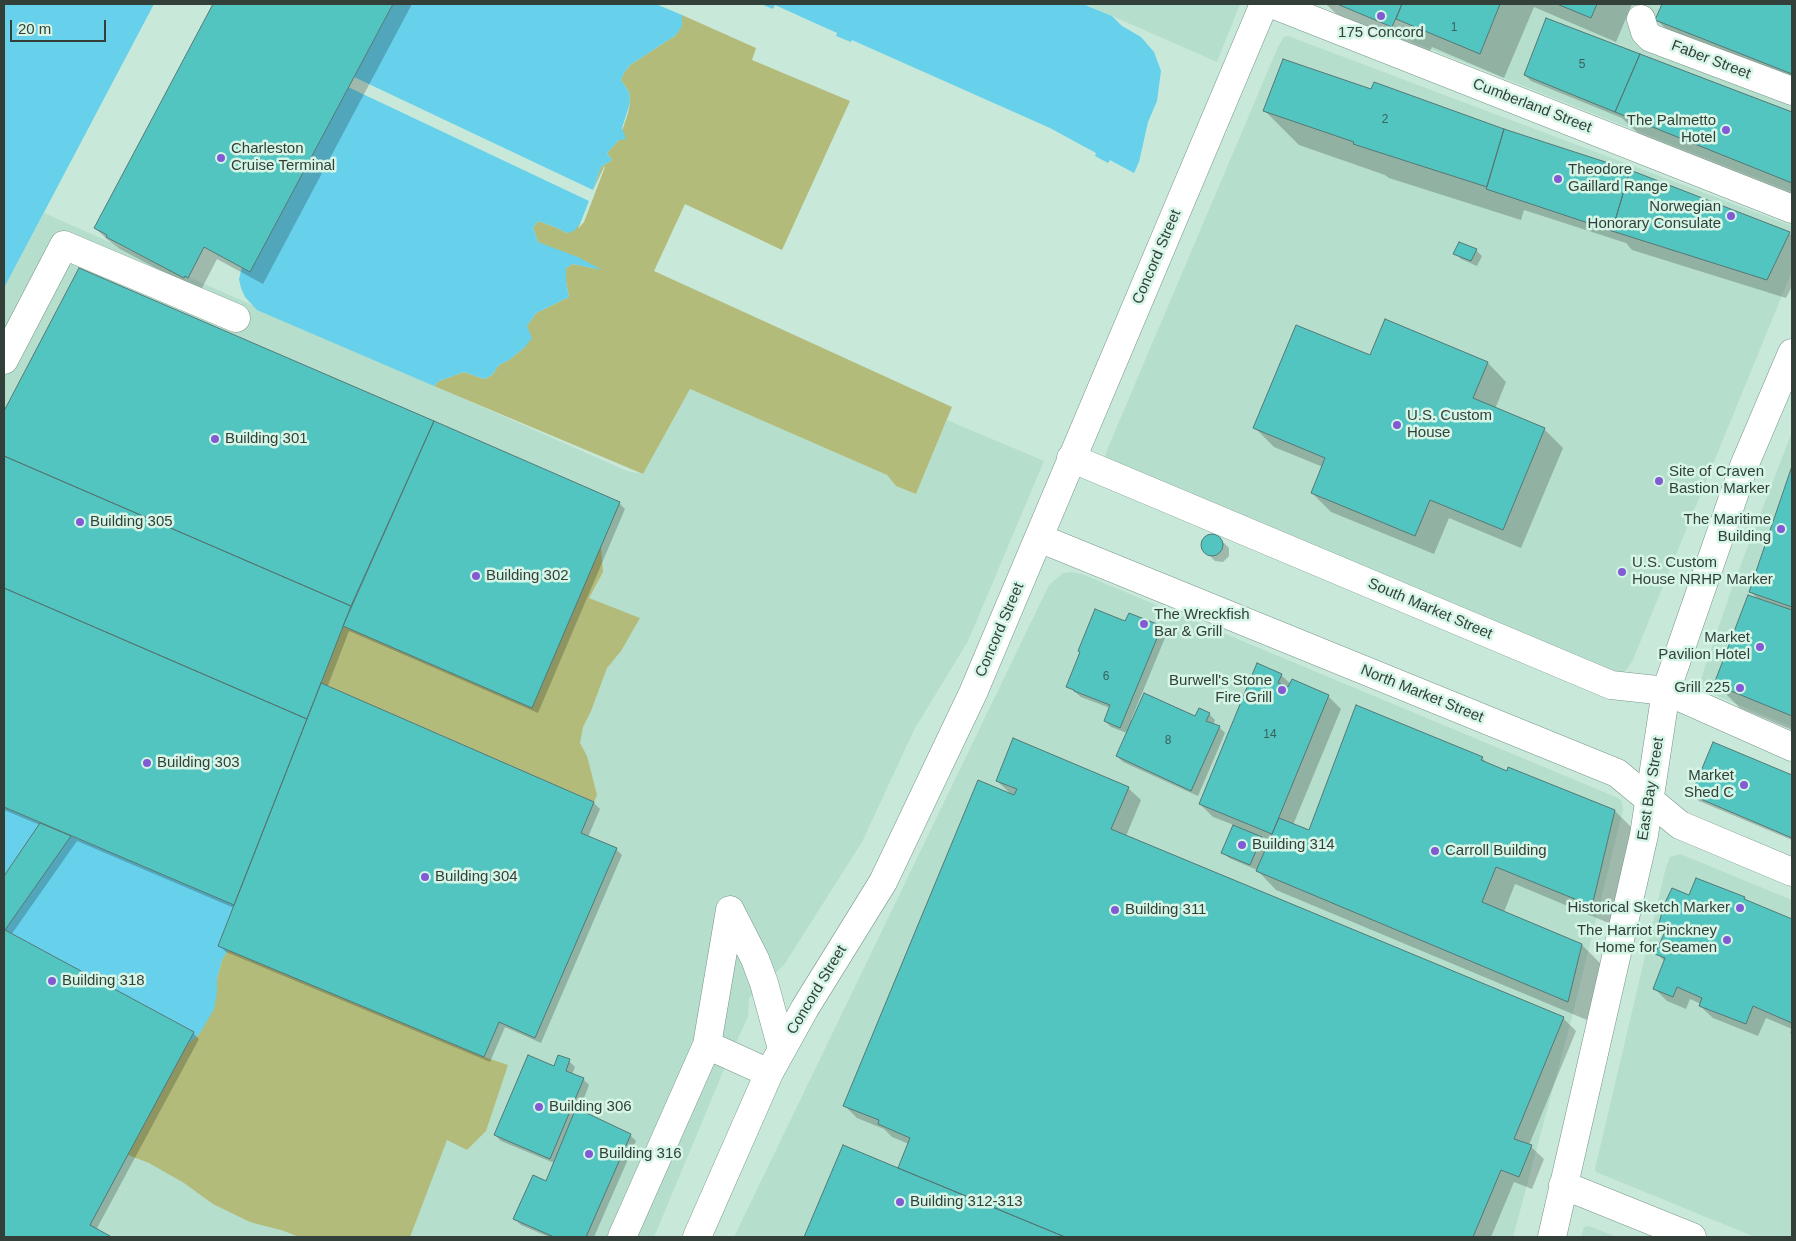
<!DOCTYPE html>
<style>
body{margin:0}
#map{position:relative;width:1796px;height:1241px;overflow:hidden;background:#c8e8d9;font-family:Helvetica,sans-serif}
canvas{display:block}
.frame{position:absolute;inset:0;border:5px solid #33403a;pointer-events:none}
.scale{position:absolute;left:10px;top:20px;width:96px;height:22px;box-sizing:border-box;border:2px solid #33403a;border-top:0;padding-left:6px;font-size:15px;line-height:18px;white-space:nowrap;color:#33403a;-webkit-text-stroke:4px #d5f5e6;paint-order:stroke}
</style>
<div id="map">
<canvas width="1796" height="1241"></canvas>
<div class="frame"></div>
<div class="scale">20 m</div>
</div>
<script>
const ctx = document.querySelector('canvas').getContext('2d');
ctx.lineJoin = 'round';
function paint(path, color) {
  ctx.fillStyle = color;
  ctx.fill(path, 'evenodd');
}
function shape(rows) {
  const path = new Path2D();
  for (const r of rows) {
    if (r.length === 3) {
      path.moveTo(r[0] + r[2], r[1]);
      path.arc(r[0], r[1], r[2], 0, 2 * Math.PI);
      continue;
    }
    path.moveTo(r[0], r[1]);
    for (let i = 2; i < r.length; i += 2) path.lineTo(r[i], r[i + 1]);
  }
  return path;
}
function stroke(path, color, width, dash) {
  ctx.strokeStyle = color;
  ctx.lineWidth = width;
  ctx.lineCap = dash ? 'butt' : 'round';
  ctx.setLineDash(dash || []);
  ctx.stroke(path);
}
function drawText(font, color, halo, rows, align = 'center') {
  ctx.font = font + ' Helvetica,sans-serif';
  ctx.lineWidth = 5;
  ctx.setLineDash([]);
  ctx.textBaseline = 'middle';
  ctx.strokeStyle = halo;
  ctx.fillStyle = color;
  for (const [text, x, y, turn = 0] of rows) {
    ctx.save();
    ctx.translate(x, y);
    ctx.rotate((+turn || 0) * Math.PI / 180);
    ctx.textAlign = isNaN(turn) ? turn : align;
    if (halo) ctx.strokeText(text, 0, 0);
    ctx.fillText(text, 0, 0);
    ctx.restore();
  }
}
paint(shape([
 [1085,4,1240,4,1217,62],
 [1428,4,1792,4,1792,192,1412,42],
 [1288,36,1792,226,1792,271,1632,662,1625,671,1615,673,1106,462,1105,457,1107,450,1278,47,1284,37],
 [44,213,627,471,643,474,690,389,887,475,896,486,916,494,947,420,1044,461,968,641,914,730,862,842,784,965,749,998,748,1017,730,1055,654,1237,4,1237,4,288],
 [1792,432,1792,727,1710,693,1702,686,1701,679,1733,585],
 [1071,572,1082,574,1618,798,1622,802,1623,810,1571,1021,1513,1237,734,1237,1049,585,1063,573],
 [1680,854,1792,900,1792,1237,1755,1237,1596,1172,1595,1169,1666,867,1670,857],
 [1588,1226,1594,1228,1617,1237,1581,1237,1584,1227]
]), '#b6decc');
paint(shape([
 [682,15,756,48,752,60,850,101,782,250,685,204,654,271,952,407,916,494,896,486,887,475,690,389,643,474,434,386,439,381,464,372,484,379,492,375,499,365,509,360,525,347,527,326,536,313,569,297,566,282,566,268,573,264,598,269,538,242,533,228,538,221,555,227,567,233,582,221,601,167,612,160,607,153,619,140,628,113,630,103,629,92,621,80,624,73,630,65,676,35],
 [601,546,603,572,589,598,640,618,621,651,607,668,591,711,583,727,580,743,587,756,597,795,594,802,321,683,343,626,532,708],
 [228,950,476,1054,508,1065,486,1131,467,1150,447,1140,410,1237,299,1237,284,1231,250,1222,213,1204,184,1183,149,1163,128,1155,186,1046,200,1033,217,993,217,979,222,960]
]), '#b3bb7a');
paint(shape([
 [4,4,154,4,4,288],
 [393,4,656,4,682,15,682,26,676,35,630,65,624,73,621,80,629,92,630,103,622,128,626,139,619,140,607,153,612,160,601,167,582,221,574,231,567,233,555,227,538,221,533,228,538,242,578,257,602,270,573,264,566,268,566,282,569,297,536,313,527,326,532,338,525,347,509,360,499,365,492,375,484,379,464,372,439,381,434,386,257,310,245,297,241,288,239,279,242,267,250,271],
 [761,4,1083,4,1112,16,1122,26,1141,37,1154,52,1161,71,1157,101,1148,122,1139,162,1134,173,1110,160,1108,163,1095,156,1096,153,1050,128,852,40,851,42,836,36,837,33,775,5,773,9],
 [4,807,40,823,4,876],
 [71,836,234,905,228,950,222,960,217,978,217,993,214,1009,200,1033,186,1046,194,1032,5,930]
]), '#67d0eb');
paint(shape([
 [354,77,593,190,604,167,605,167,584,222,578,229,589,201,348,87]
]), '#c8e8d9');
paint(shape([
 [214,4,412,4,263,284,217,259,201,290,197,290,120,249,108,240,95,228],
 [1326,4,1632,4,1616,42,1534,7,1504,78,1432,47,1426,60,1351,28],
 [1663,4,1792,4,1792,84,1675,38,1656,19],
 [1640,55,1792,113,1792,197,1641,136,1622,118,1531,81,1525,75],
 [1372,90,1504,130,1630,172,1789,233,1792,236,1792,286,1786,298,1632,250,1626,243,1524,210,1521,220,1389,178,1385,175,1299,145,1265,111],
 [1476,250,1482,256,1477,266,1461,259,1455,253],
 [79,270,619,503,625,509,538,713,349,631,327,688,594,803,600,809,588,837,616,849,622,855,541,1043,505,1027,490,1062,226,952,220,946,234,908,77,841,11,935,193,1033,199,1039,96,1230,110,1237,4,1237,4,878,40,825,4,810,4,414],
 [1371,357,1488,363,1506,382,1495,409,1544,429,1563,448,1521,548,1449,518,1434,554,1331,512,1312,493,1323,467,1274,447,1255,428],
 [1792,469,1792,730,1740,708,1715,683,1759,600,1750,591],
 [1209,535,1217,536,1229,548,1229,556,1223,562,1215,561,1203,549,1203,541],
 [1126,623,1161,627,1167,633,1131,720,1196,717,1209,714,1215,720,1213,725,1219,727,1225,733,1198,796,1123,762,1117,756,1127,733,1111,727,1105,721,1110,708,1081,697,1068,686],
 [1281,675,1291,684,1328,696,1341,709,1293,825,1310,832,1482,758,1489,765,1507,772,1509,768,1615,811,1634,830,1611,924,1515,884,1504,912,1582,945,1601,964,1587,1020,1276,890,1257,870,1229,858,1223,852,1234,825,1213,817,1200,804],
 [1259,836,1271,840,1268,845],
 [1714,743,1792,776,1792,840,1699,801,1693,795],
 [997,781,1128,788,1141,800,1126,836,1563,1018,1576,1031,1529,1145,1544,1159,1532,1189,1514,1182,1491,1237,805,1237,843,1147,903,1171,909,1144,892,1137,884,1129,857,1118,845,1106,1012,795],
 [1690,897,1744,898,1748,902,1792,920,1792,1035,1790,1033,1792,1029,1766,1018,1758,1036,1713,1018,1700,1006,1701,1004,1690,999,1686,1009,1667,1001,1654,988,1665,962,1657,953,1667,929,1661,923],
 [569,1061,575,1067,572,1075,583,1079,589,1085,579,1111,630,1135,636,1141,594,1237,549,1237,521,1225,515,1219,546,1183,554,1163,501,1141,495,1135,555,1067]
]), '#0003');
const building = shape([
 [213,4,393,4,250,272,204,247,188,278,185,276,184,278,106,237,107,235,94,228,213,4],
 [1337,4,1402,4,1392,27,1337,4],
 [1402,4,1500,4,1480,54,1396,19,1402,4],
 [1557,4,1597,4,1591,18,1557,4],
 [1662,4,1792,4,1792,74,1655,20,1662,4],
 [1546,18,1640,54,1615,112,1524,75,1546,18],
 [1640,54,1792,112,1792,183,1615,112,1640,54],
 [1283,59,1371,89,1374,82,1504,129,1487,187,1353,144,1354,142,1263,111,1283,59],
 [1504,129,1630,170,1612,231,1486,189,1504,129],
 [1630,170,1790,232,1767,280,1612,231,1630,170],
 [1459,242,1477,249,1471,261,1453,254,1459,242],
 [79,268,434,421,351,606,4,456,4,411,79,268],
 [1385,319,1488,362,1473,398,1545,428,1503,530,1430,500,1415,536,1311,493,1325,458,1253,428,1296,325,1370,355,1385,319],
 [434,421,620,502,532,708,343,626,434,421],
 [4,456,351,606,307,719,4,588,4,456],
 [1792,466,1792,607,1749,592,1792,466],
 [1212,545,11],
 [4,588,307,719,234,905,4,807,4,588],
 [1748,595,1792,610,1792,716,1714,684,1748,595],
 [1095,609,1125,621,1129,613,1162,626,1120,728,1104,721,1110,705,1074,691,1074,690,1066,687,1080,652,1078,651,1095,609],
 [1257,663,1282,674,1278,683,1288,687,1292,679,1329,695,1272,834,1199,804,1257,663],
 [321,683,594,802,581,833,617,848,535,1038,499,1022,484,1057,218,946,321,683],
 [1144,693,1195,716,1199,708,1210,713,1206,721,1220,726,1191,791,1116,756,1144,693],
 [1356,705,1483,757,1481,760,1507,771,1508,767,1615,810,1592,906,1496,867,1482,902,1582,944,1568,1002,1256,871,1279,818,1309,830,1356,705],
 [1013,738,1129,787,1111,829,1564,1017,1514,1139,1532,1145,1519,1177,1501,1170,1473,1237,1065,1237,898,1168,910,1138,878,1124,879,1120,843,1106,978,780,1014,795,1017,789,996,781,1013,738],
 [1713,742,1792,775,1792,838,1691,795,1713,742],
 [40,823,71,836,5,930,194,1032,90,1225,110,1236,109,1237,4,1237,4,876,40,823],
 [1233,825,1262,837,1250,865,1221,853,1233,825],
 [1696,878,1745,897,1744,899,1792,919,1792,1023,1753,1006,1746,1024,1699,1006,1702,998,1677,987,1673,997,1653,989,1665,958,1655,954,1667,927,1659,923,1664,905,1672,888,1689,895,1696,878],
 [528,1055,554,1066,558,1055,570,1059,566,1071,584,1078,550,1159,494,1135,528,1055],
 [576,1108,631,1134,586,1237,554,1237,513,1219,533,1175,546,1181,576,1108],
 [843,1145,898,1168,1065,1237,804,1237,843,1145]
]);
paint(building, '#52c5c1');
stroke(building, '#557876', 1);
const minor = shape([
 [1272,4,1792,209],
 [1641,19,1645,32,1651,38,1792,91],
 [4,360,64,245,236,318],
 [1071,458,1611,685,1666,691,1792,747],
 [1039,538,1617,773,1680,825,1792,872],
 [769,1073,707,1045,730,910,755,959,764,983,782,1049],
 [1563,1185,1692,1237],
 [622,1237,707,1045],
 [697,1237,769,1073,805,1008,883,882,973,693,1264,4],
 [1552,1237,1644,835,1666,691,1744,466,1792,353]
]);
stroke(minor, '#789688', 29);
stroke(minor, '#fff', 28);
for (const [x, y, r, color] of [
 [1381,16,5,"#815ad4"],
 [1726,130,5,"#815ad4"],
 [221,158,5,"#815ad4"],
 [1558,179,5,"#815ad4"],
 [1731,216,5,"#815ad4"],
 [1397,425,5,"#815ad4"],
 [215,439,5,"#815ad4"],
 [1659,481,5,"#815ad4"],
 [80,522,5,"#815ad4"],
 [1781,529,5,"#815ad4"],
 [1622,572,5,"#815ad4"],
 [476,576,5,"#815ad4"],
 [1144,624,5,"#815ad4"],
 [1760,647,5,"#815ad4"],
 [1740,688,5,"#815ad4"],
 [1282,690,5,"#815ad4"],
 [147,763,5,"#815ad4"],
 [1744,785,5,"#815ad4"],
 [1242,845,5,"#815ad4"],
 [1435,851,5,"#815ad4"],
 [425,877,5,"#815ad4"],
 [1740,908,5,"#815ad4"],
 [1115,910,5,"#815ad4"],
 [1727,940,5,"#815ad4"],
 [52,981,5,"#815ad4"],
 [539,1107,5,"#815ad4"],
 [589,1154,5,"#815ad4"],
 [900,1202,5,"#815ad4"]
]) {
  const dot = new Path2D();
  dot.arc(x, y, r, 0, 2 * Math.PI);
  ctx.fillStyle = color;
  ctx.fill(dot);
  stroke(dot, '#d5f5e6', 2);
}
drawText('12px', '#3b615c', null, [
 ["1",1454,28],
 ["5",1582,65],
 ["2",1385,120],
 ["6",1106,677],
 ["14",1270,735],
 ["8",1168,741]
]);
drawText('15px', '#33403a', '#d5f5e6', [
 ["175 Concord",1381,33,"center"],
 ["The Palmetto",1716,121,"right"],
 ["Hotel",1716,138,"right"],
 ["Charleston",231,149],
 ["Cruise Terminal",231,166],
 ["Theodore",1568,170],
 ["Gaillard Range",1568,187],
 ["Norwegian",1721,207,"right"],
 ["Honorary Consulate",1721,224,"right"],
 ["U.S. Custom",1407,416],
 ["House",1407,433],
 ["Building 301",225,439],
 ["Site of Craven",1669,472],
 ["Bastion Marker",1669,489],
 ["The Maritime",1771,520,"right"],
 ["Building",1771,537,"right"],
 ["Building 305",90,522],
 ["U.S. Custom",1632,563],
 ["House NRHP Marker",1632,580],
 ["Building 302",486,576],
 ["The Wreckfish",1154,615],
 ["Bar & Grill",1154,632],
 ["Market",1750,638,"right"],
 ["Pavilion Hotel",1750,655,"right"],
 ["Burwell's Stone",1272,681,"right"],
 ["Fire Grill",1272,698,"right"],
 ["Grill 225",1730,688,"right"],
 ["Building 303",157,763],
 ["Market",1734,776,"right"],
 ["Shed C",1734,793,"right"],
 ["Building 314",1252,845],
 ["Carroll Building",1445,851],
 ["Building 304",435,877],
 ["Historical Sketch Marker",1730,908,"right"],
 ["Building 311",1125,910],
 ["The Harriot Pinckney",1717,931,"right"],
 ["Home for Seamen",1717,948,"right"],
 ["Building 318",62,981],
 ["Building 306",549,1107],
 ["Building 316",599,1154],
 ["Building 312-313",910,1202]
], 'left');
drawText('15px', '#33403a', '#d5f5e6', [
 ["Faber Street",1711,60,21],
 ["Cumberland Street",1532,106,21],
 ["Concord Street",1157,257,-67],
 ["South Market Street",1430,609,23],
 ["Concord Street",1000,630,-67],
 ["North Market Street",1422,694,22],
 ["East Bay Street",1651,789,-81],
 ["Concord Street",817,990,-59]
]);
</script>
